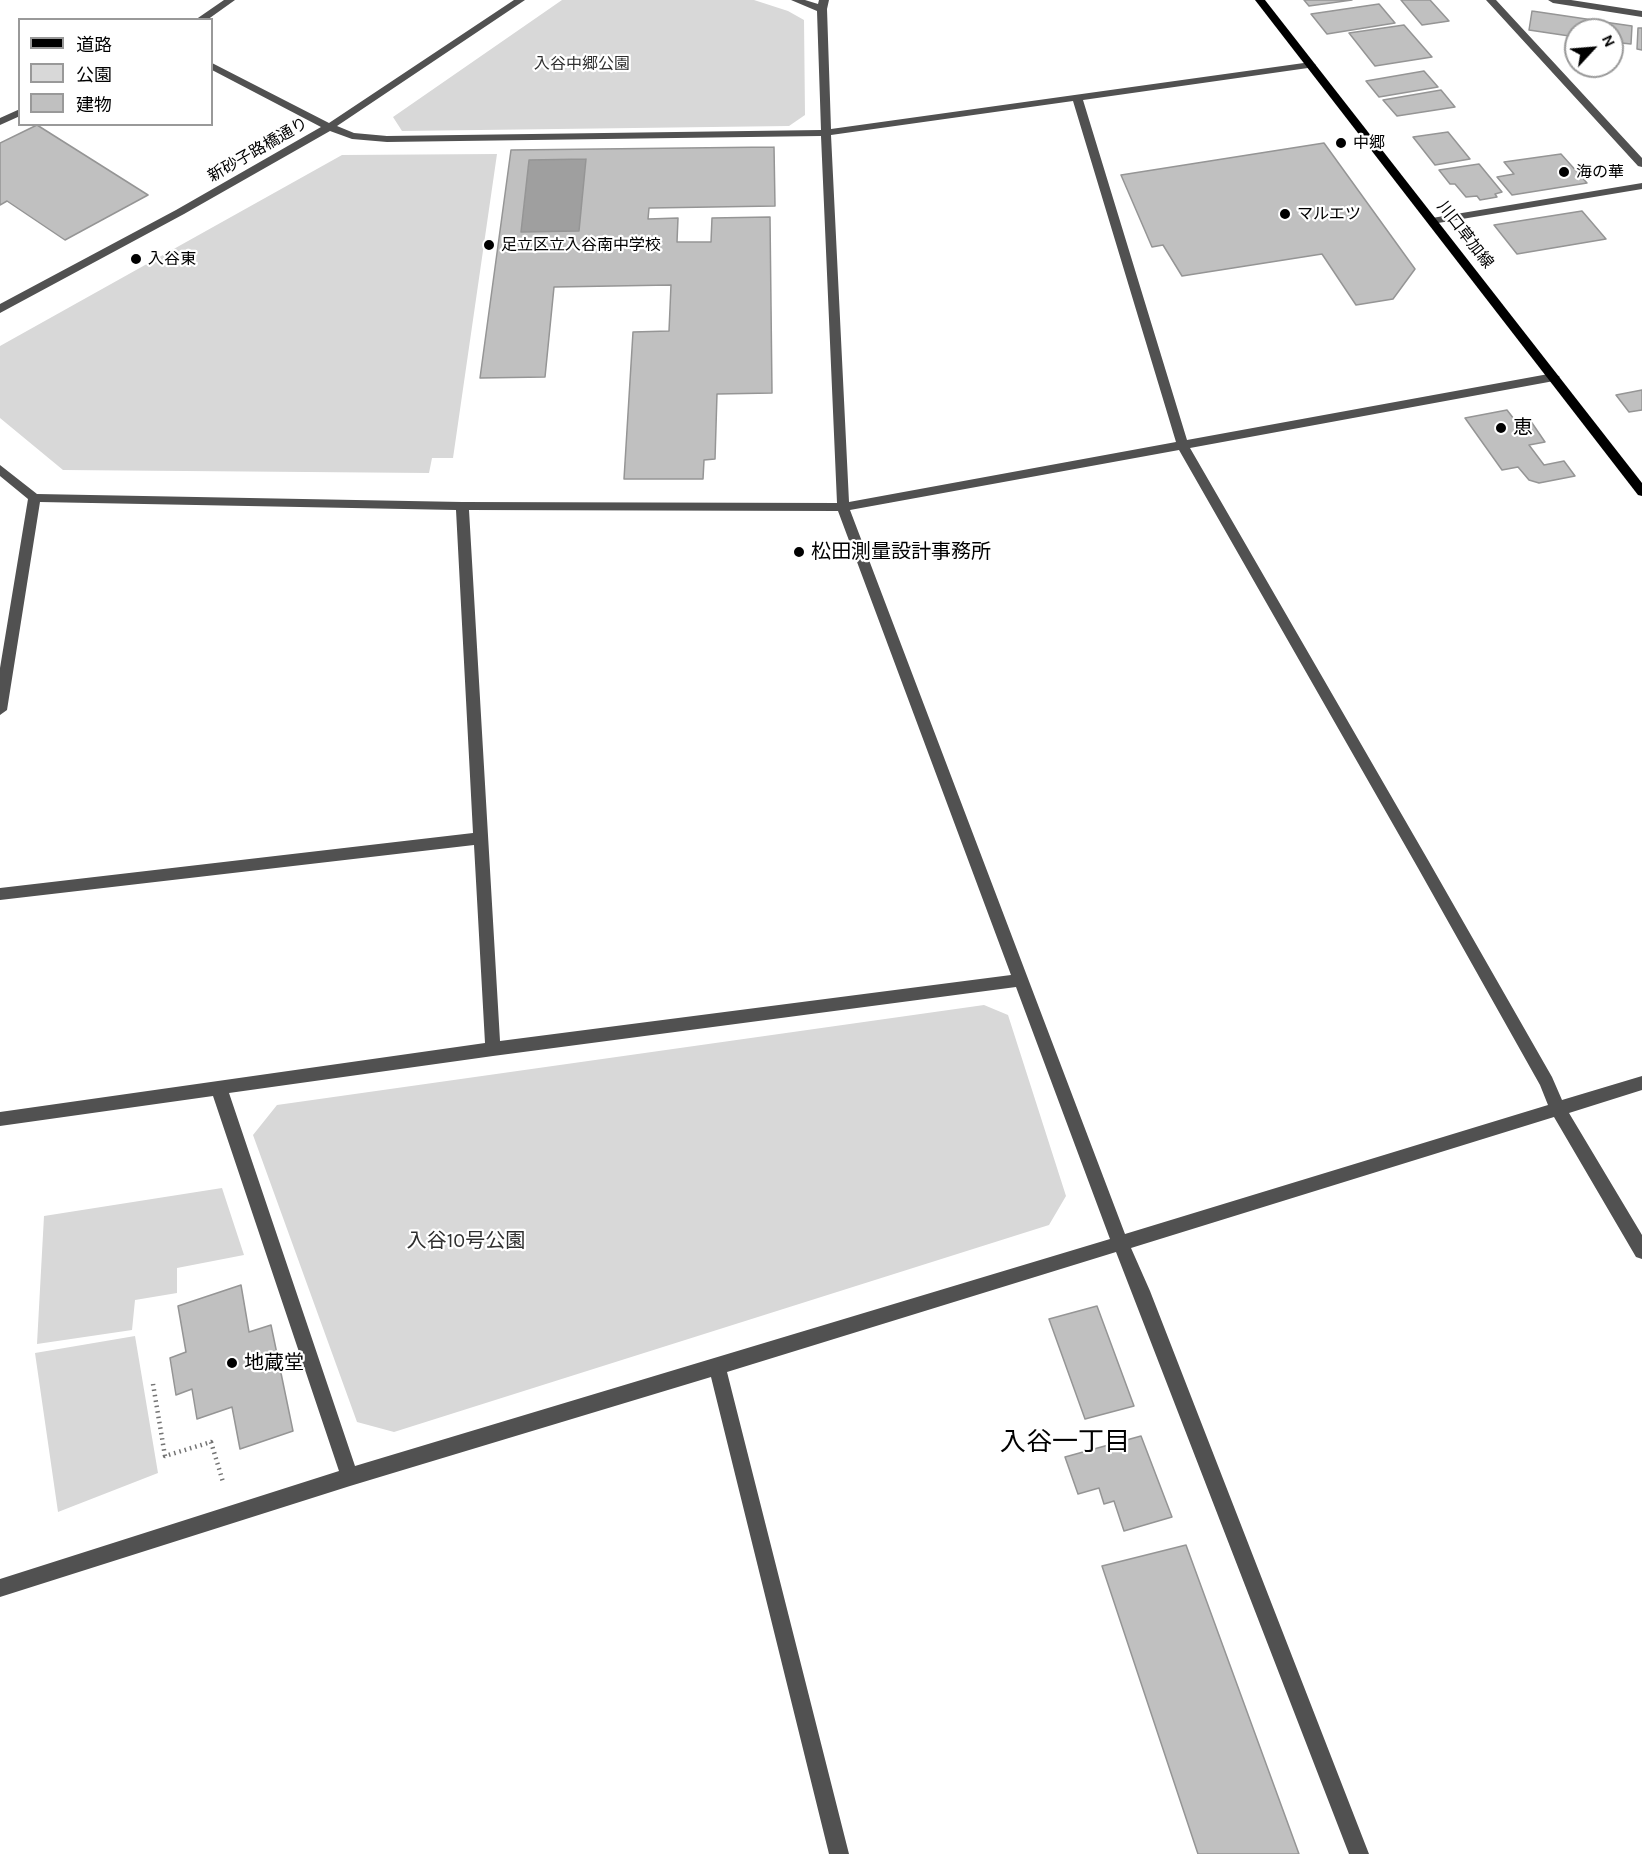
<!DOCTYPE html>
<meta charset="utf-8">
<style>
body{margin:0}
#map{position:relative;width:1642px;height:1854px;overflow:hidden;background:#fff;font-family:Karla,"Noto Sans JP",sans-serif}
canvas{display:block}
.legend{position:absolute;left:18px;top:18px;width:195px;height:108px;box-sizing:border-box;background:#fff;border:2px solid #999;margin:0;padding:8px 10px;list-style:none;font-size:18px;color:#000}
.legend li{display:flex;align-items:center;gap:12px;height:30px}
.legend b{width:30px;border:2px solid #999}
.north{position:absolute;left:1564px;top:18px;width:60px;height:60px;box-sizing:border-box;background:#fff;border:2px solid #999;border-radius:50%;rotate:64deg;font-size:16px;font-weight:700;line-height:24px;text-align:center;color:#000}
.north::after{content:'';display:block;margin:auto;width:21px;height:27px;background:#000;clip-path:polygon(50% 0,100% 100%,50% 72%,0 100%)}
</style>
<div id="map">
<canvas width="1642" height="1854"></canvas>
<ul class="legend">
<li><b style="height:8px;background:#000"></b>道路</li>
<li><b style="height:16px;background:#d8d8d8"></b>公園</li>
<li><b style="height:16px;background:#c0c0c0"></b>建物</li>
</ul>
<div class="north">N</div>
</div>
<script>
const ctx = document.querySelector('canvas').getContext('2d');
ctx.lineJoin = 'round';
function paint(path, color) {
  ctx.fillStyle = color;
  ctx.fill(path, 'evenodd');
}
function shape(rows) {
  const path = new Path2D();
  for (const r of rows) {
    path.moveTo(r[0], r[1]);
    for (let i = 2; i < r.length; i += 2) path.lineTo(r[i], r[i + 1]);
  }
  return path;
}
function stroke(path, color, width, dash) {
  ctx.strokeStyle = color;
  ctx.lineWidth = width;
  ctx.lineCap = dash ? 'butt' : 'round';
  ctx.setLineDash(dash || []);
  ctx.stroke(path);
}
function drawText(font, color, halo, rows, align = 'center') {
  ctx.font = font + ' Karla,"Noto Sans JP",sans-serif';
  ctx.lineWidth = 4.5;
  ctx.setLineDash([]);
  ctx.textBaseline = 'middle';
  ctx.strokeStyle = halo;
  ctx.fillStyle = color;
  for (const [text, x, y, turn = 0] of rows) {
    ctx.save();
    ctx.translate(x, y);
    ctx.rotate((+turn || 0) * Math.PI / 180);
    ctx.textAlign = isNaN(turn) ? turn : align;
    if (halo) ctx.strokeText(text, 0, 0);
    ctx.fillText(text, 0, 0);
    ctx.restore();
  }
}
paint(shape([
 [562,0,754,0,788,11,804,20,805,115,789,126,402,131,393,117],
 [497,154,453,458,432,458,429,473,63,470,0,418,0,346,342,155],
 [984,1005,1008,1015,1066,1196,1049,1225,394,1432,357,1422,253,1135,277,1105],
 [222,1188,244,1255,177,1268,177,1293,135,1300,132,1330,37,1344,44,1216],
 [135,1336,158,1473,58,1512,35,1353]
]), '#d8d8d8');
paint(shape([
 [586,159,579,231,521,232,529,160]
]), '#9f9f9f');
const building = shape([
 [1304,0,1352,0,1309,6,1304,0],
 [1401,0,1430,0,1449,21,1422,25,1401,0],
 [1379,4,1395,23,1327,34,1311,14,1379,4],
 [1532,11,1593,20,1592,30,1576,30,1576,37,1529,30,1532,11],
 [1604,22,1632,26,1631,44,1612,42,1612,30,1603,30,1604,22],
 [1404,25,1432,57,1375,66,1349,33,1404,25],
 [1638,28,1642,28,1642,50,1637,49,1638,28],
 [1424,71,1438,87,1379,97,1366,81,1424,71],
 [1441,90,1455,107,1397,116,1383,100,1441,90],
 [37,125,148,195,65,240,7,201,0,205,0,143,37,125],
 [1448,132,1470,159,1435,165,1413,137,1448,132],
 [1324,143,1415,269,1393,299,1356,305,1322,254,1182,276,1163,245,1152,247,1121,175,1324,143],
 [774,147,775,206,649,208,648,219,678,218,677,242,711,242,712,218,770,217,772,393,717,394,715,459,704,460,703,479,624,479,633,332,669,331,671,285,554,287,545,377,480,378,511,150,774,147],
 [586,159,579,231,521,232,529,160,586,159],
 [1561,154,1587,183,1512,195,1497,177,1514,174,1504,162,1561,154],
 [1479,164,1502,192,1495,194,1497,197,1480,200,1477,196,1466,197,1455,184,1450,184,1439,170,1479,164],
 [1582,211,1606,239,1517,254,1494,225,1582,211],
 [1642,390,1642,410,1629,412,1616,395,1642,390],
 [1507,410,1517,423,1530,420,1545,442,1529,445,1544,465,1564,461,1575,476,1539,483,1529,480,1518,467,1502,470,1465,418,1507,410],
 [241,1285,249,1332,271,1325,293,1431,240,1449,232,1407,197,1419,192,1389,176,1395,170,1358,186,1352,178,1306,241,1285],
 [1097,1306,1134,1406,1085,1419,1049,1319,1097,1306],
 [1141,1436,1172,1517,1124,1531,1114,1501,1104,1504,1099,1488,1078,1494,1065,1457,1141,1436],
 [1186,1545,1299,1854,1198,1854,1102,1566,1186,1545]
]);
paint(building, '#c0c0c0');
stroke(building, '#959595', 1.5);
stroke(shape([
 [153,1384,165,1456,211,1442,223,1482]
]), '#737373', 4.5, [1.5, 4]);
paint(shape([
 [224,0,235,0,207,20,195,20,224,0],
 [514,0,525,0,337,126,354,133,387,136,821,130,817,11,791,0,805,0,818,4,819,0,829,0,827,9,831,129,1311,62,1316,65,1315,67,1083,100,1187,440,1554,373,1560,377,1554,381,1190,448,1428,860,1552,1077,1562,1100,1642,1076,1642,1090,1569,1113,1642,1235,1642,1259,1636,1257,1554,1117,1131,1248,1150,1291,1369,1854,1349,1854,1116,1252,727,1372,849,1854,829,1854,711,1377,350,1486,0,1597,0,1579,339,1471,213,1096,0,1126,0,1112,485,1043,474,845,0,900,0,888,473,833,456,510,40,502,7,710,0,715,0,668,28,499,0,476,0,465,37,494,462,502,837,503,821,136,387,142,352,139,330,131,184,214,0,313,0,304,176,210,321,127,212,70,212,63,329,123,514,0],
 [1073,101,1176,442,849,502,831,135,1073,101],
 [1179,450,1418,868,1540,1085,1548,1105,1125,1234,850,510,1179,450],
 [469,510,838,511,1011,975,500,1041,469,510],
 [1016,987,1110,1239,355,1466,229,1093,493,1056,1016,987],
 [1486,0,1496,0,1642,158,1642,167,1638,166,1486,0],
 [1548,0,1571,0,1642,11,1642,17,1553,3,1548,0],
 [20,109,20,116,0,125,0,118,20,109],
 [1642,183,1642,189,1432,224,1427,221,1432,218,1642,183]
]), '#515151');
paint(shape([
 [1255,0,1265,0,1642,483,1642,496,1638,495,1255,0]
]), '#000');
for (const [x, y, r, color] of [
 [1341,143,6,"#000"],
 [1564,172,6,"#000"],
 [1285,214,6,"#000"],
 [489,245,6,"#000"],
 [136,259,6,"#000"],
 [1501,428,6,"#000"],
 [799,552,6,"#000"],
 [232,1363,6,"#000"]
]) {
  const dot = new Path2D();
  dot.arc(x, y, r, 0, 2 * Math.PI);
  ctx.fillStyle = color;
  ctx.fill(dot);
  stroke(dot, '#fff', 2);
}
drawText('16px', '#2f2f2f', '#fff', [
 ["入谷中郷公園",582,64]
]);
drawText('16px', '#000', '#fff', [
 ["中郷",1353,143],
 ["海の華",1576,172],
 ["マルエツ",1297,214],
 ["足立区立入谷南中学校",501,245],
 ["入谷東",148,259]
], 'left');
drawText('16px', '#000', '#fff', [
 ["新砂子路橋通り",258,150,-30],
 ["川口草加線",1465,235,52]
]);
drawText('20px', '#000', '#fff', [
 ["恵",1513,428],
 ["松田測量設計事務所",811,552],
 ["地蔵堂",244,1363]
], 'left');
drawText('20px', '#2f2f2f', '#fff', [
 ["入谷10号公園",466,1241]
]);
drawText('26px', '#000', '#fff', [
 ["入谷一丁目",1065,1443]
]);
</script>
